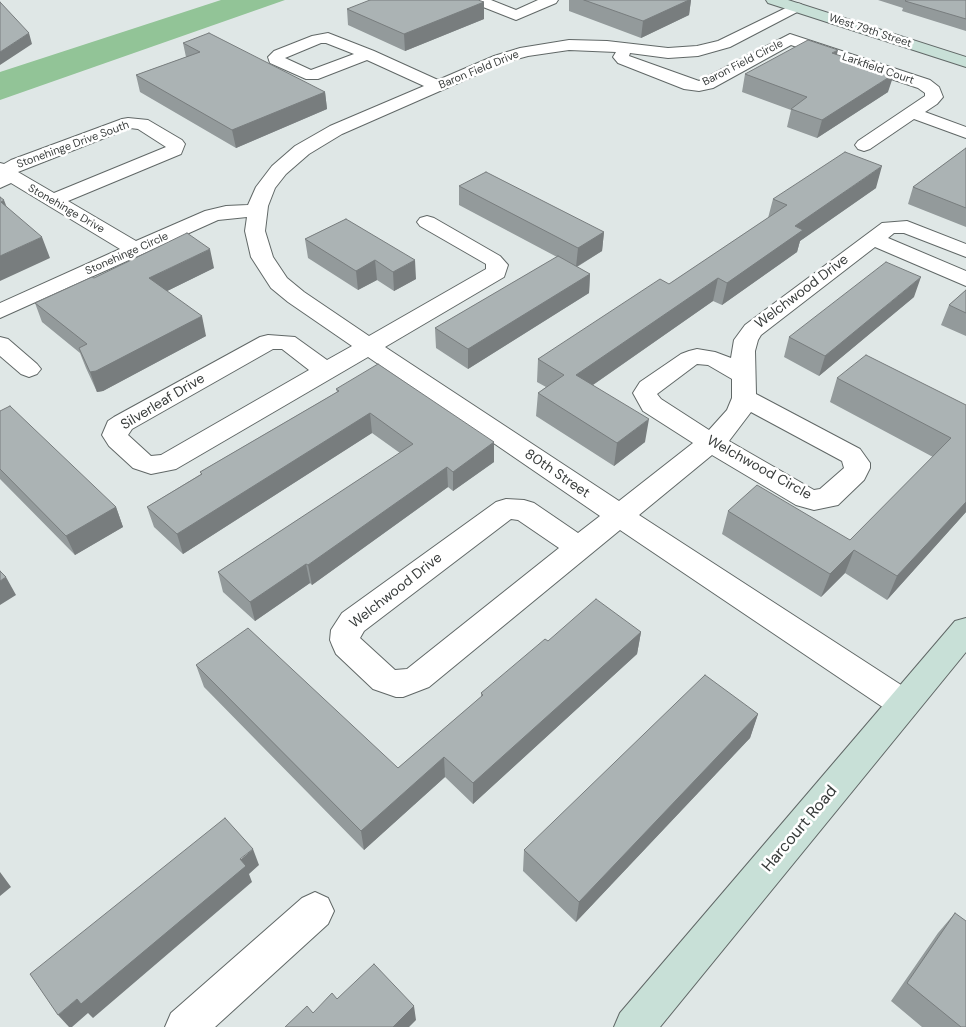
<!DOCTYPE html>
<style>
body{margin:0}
canvas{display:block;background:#dfe7e6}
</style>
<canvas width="966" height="1027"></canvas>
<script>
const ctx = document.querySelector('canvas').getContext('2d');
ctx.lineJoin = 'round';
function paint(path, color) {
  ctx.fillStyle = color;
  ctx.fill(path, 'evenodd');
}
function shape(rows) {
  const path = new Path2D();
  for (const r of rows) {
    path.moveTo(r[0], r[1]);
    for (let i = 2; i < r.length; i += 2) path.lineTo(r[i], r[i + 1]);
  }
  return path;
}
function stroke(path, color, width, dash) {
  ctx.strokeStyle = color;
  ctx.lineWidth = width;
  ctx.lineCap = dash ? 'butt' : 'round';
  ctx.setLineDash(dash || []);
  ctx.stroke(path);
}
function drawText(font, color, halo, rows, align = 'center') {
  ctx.font = font + ' "DM Sans",sans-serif';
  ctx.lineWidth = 5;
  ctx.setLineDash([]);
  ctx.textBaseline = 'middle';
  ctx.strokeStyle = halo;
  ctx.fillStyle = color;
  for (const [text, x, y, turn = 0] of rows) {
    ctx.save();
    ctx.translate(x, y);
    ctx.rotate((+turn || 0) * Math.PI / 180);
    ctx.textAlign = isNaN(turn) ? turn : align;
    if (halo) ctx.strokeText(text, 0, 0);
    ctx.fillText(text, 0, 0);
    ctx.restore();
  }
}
paint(shape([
 [221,0,285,0,0,100,0,72]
]), '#92c497');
const street = shape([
 [471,0,491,0,516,10,538,0,558,0,556,3,516,20,473,3,471,0],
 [796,3,801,4,803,7,801,10,730,47,698,56,668,58,630,53,629,56,699,81,790,34,930,80,939,87,943,97,937,104,925,112,966,127,966,138,914,119,870,149,864,151,858,149,855,145,858,141,925,96,925,93,918,88,791,45,713,88,699,91,684,89,618,63,613,57,616,52,569,50,528,56,506,62,342,134,309,154,286,174,275,188,268,206,265,231,273,257,287,278,304,292,369,336,486,269,486,264,420,226,417,222,420,218,427,216,434,218,500,256,508,265,504,277,385,347,619,501,693,443,643,411,633,393,640,382,681,354,689,351,697,349,715,352,731,358,734,340,745,325,882,223,907,221,966,244,966,257,904,233,894,233,888,238,966,271,966,286,875,247,761,335,758,340,755,351,756,394,860,449,870,463,870,468,864,480,838,505,814,510,796,505,712,455,639,515,915,694,920,704,915,714,904,718,893,714,620,530,429,687,403,697,396,697,373,689,336,654,332,645,330,640,331,630,342,613,496,502,506,499,524,500,534,503,578,533,600,516,368,357,176,469,151,474,133,468,109,446,102,435,108,421,114,417,260,337,268,335,295,337,327,360,352,346,288,302,271,288,251,257,245,231,247,217,218,220,0,318,0,303,120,249,11,183,0,188,0,163,4,164,11,160,122,119,128,118,148,120,182,140,185,144,181,154,68,201,136,241,205,211,226,206,248,205,256,187,272,166,295,146,330,126,424,86,367,60,318,79,306,79,270,63,268,57,274,51,312,36,328,33,374,51,438,80,494,56,520,48,569,40,607,41,668,48,697,46,718,41,796,3],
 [321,43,326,43,354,54,311,70,285,58,321,43],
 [130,128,138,129,166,147,54,193,18,172,130,128],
 [273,349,282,349,309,370,161,455,151,456,128,435,132,429,273,349],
 [697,364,708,365,732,379,732,398,727,410,709,430,661,399,657,394,697,364],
 [751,412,842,461,844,468,820,489,814,490,729,441,751,412],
 [511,519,518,520,559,548,407,669,395,670,360,638,364,631,511,519],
 [0,337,8,339,37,364,41,369,37,374,29,377,21,374,0,356,0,337],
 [315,892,328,898,334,911,328,924,215,1027,165,1027,171,1013,302,898,315,892]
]);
const secondary = shape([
 [766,0,788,0,966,57,966,67,768,3,766,0],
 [966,618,966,652,660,1027,614,1027,620,1013,955,621,966,618]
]);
stroke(street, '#616867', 2);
stroke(secondary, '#616867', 2);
paint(street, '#fff');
paint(secondary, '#c8e0d7');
paint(shape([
 [569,0,691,0,689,15,641,38,569,11],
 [878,0,966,0,966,31,902,11,903,8],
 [484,2,484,19,405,51,348,25,347,9],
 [183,43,325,92,327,109,236,148,140,92,136,75,186,57],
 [837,55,888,92,817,138,787,127,791,110,742,92,745,74],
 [966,148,966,227,908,204,913,187],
 [459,186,604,232,602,251,577,267,590,274,589,293,468,369,436,348,435,328,557,257,459,205],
 [876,188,800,241,797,252,722,305,713,301,593,385,645,442,614,466,536,416,538,393,546,387,537,382,538,359,669,284,768,218,773,199],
 [346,219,416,279,394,291,377,280,358,290,308,258,305,239],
 [214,268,167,291,206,336,103,391,97,392,86,368,80,353,42,322,35,303,94,278],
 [966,290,966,336,941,325,949,305],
 [914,297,819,376,784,357,789,337],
 [837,378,966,405,966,512,887,600,845,573,821,597,722,534,728,511,850,540,933,457,830,402],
 [336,389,494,442,494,462,453,491,448,487,312,585,310,583,255,621,223,592,218,572,400,453,372,433,183,554,154,527,147,507,201,474,200,472,337,392],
 [0,411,116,507,123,527,75,555,0,479],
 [641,632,637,654,473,804,445,777,364,850,204,687,196,665,398,768,481,697,481,693,548,641],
 [758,714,750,738,576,922,523,871,524,850],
 [955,913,966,1027,922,1027,891,1001,938,933]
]), '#939a9b');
paint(shape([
 [689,0,691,0,689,15,641,38,643,21],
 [484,2,484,19,405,51,404,34],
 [29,33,32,44,0,65,0,52],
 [838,50,834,67,832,53],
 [894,74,888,92,817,138,822,120],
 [325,92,327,109,236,148,232,130],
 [882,166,876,188,800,241,797,252,722,305,727,283,795,226],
 [4,200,12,221,1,202],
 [604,232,602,251,576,267,578,248],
 [42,237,50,258,0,281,0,256],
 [210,249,214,268,155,297,149,278],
 [375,260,377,280,358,290,356,271],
 [415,260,416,279,394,291,393,272],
 [590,274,589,293,468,369,468,349],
 [921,277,914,297,819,376,825,356],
 [718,278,713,301,574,398,576,375],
 [202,316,206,336,103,391,97,392,90,372],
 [370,413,372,433,183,554,177,534],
 [649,419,645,442,614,466,617,443],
 [494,442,494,462,453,491,453,472],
 [447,467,448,487,312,585,308,565],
 [966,502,966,512,887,600,897,576],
 [116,507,123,527,75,555,66,536],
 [854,550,845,573,821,597,830,574],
 [306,564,310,583,255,621,250,602],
 [6,577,16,595,0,605,0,581],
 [641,632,637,654,473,804,473,783],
 [758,714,750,738,576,922,579,902],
 [444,757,445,777,364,850,361,831],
 [253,849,259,865,249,874,252,882,93,1018,88,1013,72,1027,69,1027,58,1015],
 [0,872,11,887,0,896],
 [414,1006,416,1020,409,1027,393,1027]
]), '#787d7e');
const building = shape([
 [370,0,478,0,484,2,404,34,347,9,370,0],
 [584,0,689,0,643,21,584,0],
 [906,0,966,0,966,19,905,1,906,0],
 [0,2,29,33,0,52,0,2],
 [209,33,325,92,232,130,136,75,200,52,183,43,209,33],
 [808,40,838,50,832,53,894,74,822,120,791,109,807,97,745,74,808,40],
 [966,148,966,208,913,187,966,148],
 [845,152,882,166,795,226,803,230,727,283,718,278,576,375,649,419,617,443,538,393,564,375,538,359,660,279,669,284,787,205,773,199,845,152],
 [486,172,604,232,578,248,459,186,486,172],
 [0,197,4,200,1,202,42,237,0,256,0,197],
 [346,219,415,260,393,272,375,260,356,271,305,239,346,219],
 [187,233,210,249,149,278,202,316,96,371,90,372,79,348,87,344,35,303,92,277,94,278,187,233],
 [558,256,590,274,468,349,435,328,558,256],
 [886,262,921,277,825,356,789,337,886,262],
 [966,290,966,313,949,305,966,290],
 [866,355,966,405,966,502,897,576,854,550,830,574,728,511,757,485,850,540,951,438,837,378,866,355],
 [378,364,494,442,453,472,447,467,308,565,306,564,250,602,218,572,413,444,370,413,177,534,147,507,202,474,200,472,339,391,336,389,378,364],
 [10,406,116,507,66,536,0,469,0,411,10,406],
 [0,571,6,577,0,581,0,571],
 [596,599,641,632,473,783,444,757,361,831,196,665,248,628,398,768,483,695,481,693,545,639,548,641,596,599],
 [705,675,758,714,579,902,524,850,705,675],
 [225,818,253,849,240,859,246,866,81,1004,77,999,58,1015,30,974,225,818],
 [955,913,966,921,966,1027,961,1027,907,983,955,913],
 [374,964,414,1006,393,1027,285,1027,307,1006,313,1013,332,993,337,999,374,964]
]);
paint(building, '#abb3b4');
stroke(building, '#787d7e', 1);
drawText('11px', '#383c3b', '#fff', [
 ["West 79th Street",870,31,18],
 ["Baron Field Circle",743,63,-27],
 ["Larkfield Court",878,69,19],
 ["Baron Field Drive",479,70,-22],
 ["Stonehinge Drive South",73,145,-20],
 ["Stonehinge Drive",66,209,30],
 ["Stonehinge Circle",127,254,-24]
]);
drawText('14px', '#383c3b', '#fff', [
 ["Welchwood Drive",802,292,-37],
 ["Silverleaf Drive",163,402,-31],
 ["Welchwood Circle",759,468,29],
 ["80th Street",557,474,34],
 ["Welchwood Drive",396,591,-38]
]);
drawText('16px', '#383c3b', '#fff', [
 ["Harcourt Road",800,829,-50]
]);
</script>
